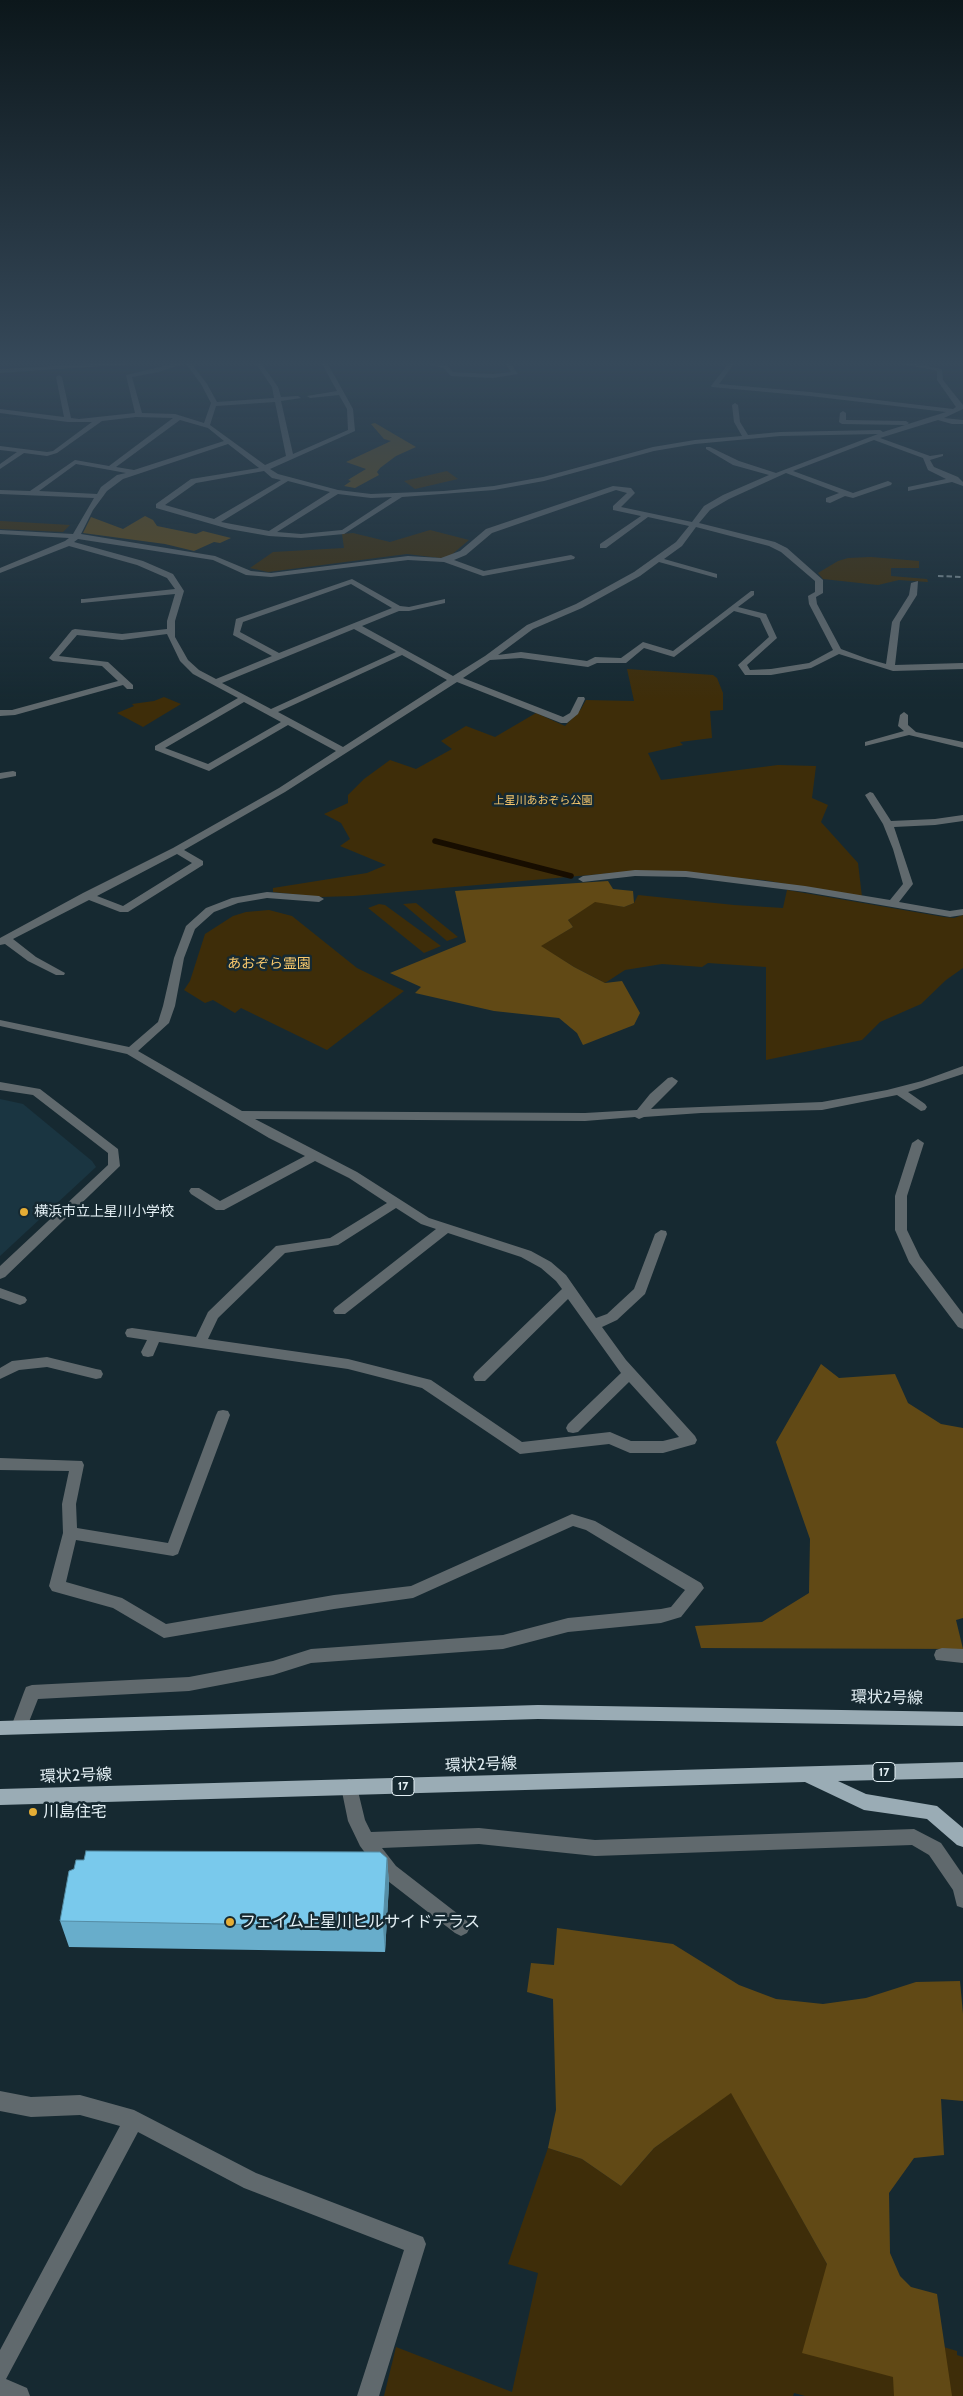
<!DOCTYPE html>
<meta charset="utf-8">
<style>
body{margin:0}
canvas{display:block;background:#162931}
</style>
<canvas width="963" height="2396"></canvas>
<script>
const ctx = document.querySelector('canvas').getContext('2d');
ctx.lineJoin = 'round';
function paint(path, color) {
  ctx.fillStyle = color;
  ctx.fill(path, 'evenodd');
}
function shape(rows) {
  const path = new Path2D();
  for (const r of rows) {
    path.moveTo(r[0], r[1]);
    for (let i = 2; i < r.length; i += 2) path.lineTo(r[i], r[i + 1]);
  }
  return path;
}
function stroke(path, color, width, dash) {
  ctx.strokeStyle = color;
  ctx.lineWidth = width;
  ctx.lineCap = dash ? 'butt' : 'round';
  ctx.setLineDash(dash || []);
  ctx.stroke(path);
}
function drawText(font, color, halo, rows, align = 'center') {
  ctx.font = font + ' Cabin,"Noto Sans JP",sans-serif';
  ctx.lineWidth = 5;
  ctx.setLineDash([]);
  ctx.textBaseline = 'middle';
  ctx.strokeStyle = halo;
  ctx.fillStyle = color;
  for (const [text, x, y, turn = 0] of rows) {
    ctx.save();
    ctx.translate(x, y);
    ctx.rotate((+turn || 0) * Math.PI / 180);
    ctx.textAlign = isNaN(turn) ? turn : align;
    if (halo) ctx.strokeText(text, 0, 0);
    ctx.fillText(text, 0, 0);
    ctx.restore();
  }
}
paint(shape([
 [0,1099,23,1104,92,1161,96,1167,0,1256]
]), '#1a3541');
paint(shape([
 [447,471,458,479,415,489,404,481],
 [0,521,1,521,70,525,63,532,0,529],
 [430,530,469,540,449,557,440,558,407,554,268,572,250,568,273,552,344,548,342,534,353,533,390,542],
 [871,557,919,561,919,568,891,568,891,576,927,579,928,582,899,580,878,585,823,579,818,573,838,561,848,558],
 [627,669,713,675,717,678,723,693,723,710,710,711,712,738,680,742,683,745,648,753,661,780,778,765,816,766,812,798,828,805,821,822,858,863,862,897,763,880,635,871,353,896,320,897,273,892,273,888,367,873,386,865,340,846,350,839,341,823,324,814,348,803,348,795,364,779,390,760,416,769,452,749,441,741,466,726,495,737,536,713,565,726,581,709,586,700,634,701],
 [164,697,181,704,143,727,117,713,134,706,132,704,154,701],
 [787,890,944,917,954,918,963,915,963,968,946,980,921,1004,880,1022,862,1040,766,1060,766,967,708,963,702,967,662,964,625,970,605,983,574,967,540,946,573,927,568,920,595,901,624,907,634,903,638,895,734,905,783,908],
 [416,903,458,937,447,941,403,904],
 [379,904,385,905,441,946,424,953,368,908],
 [269,910,292,916,357,968,404,991,327,1050,241,1008,235,1013,213,1000,205,1003,184,990,190,981,205,934,233,916,246,912],
 [731,2092,827,2264,883,2329,957,2351,957,2355,963,2357,963,2396,805,2396,794,2393,793,2396,384,2396,396,2347,512,2392,538,2273,508,2264,548,2148,582,2159,621,2186,654,2148]
]), '#3e2d09');
paint(shape([
 [375,423,416,447,396,456,380,468,377,472,379,475,355,488,344,486,351,481,348,480,351,478,366,469,346,462,391,441,384,439,371,424],
 [145,516,153,520,157,526,196,534,203,531,231,538,220,543,214,542,194,551,165,544,83,533,91,517,123,529],
 [608,881,613,889,633,891,634,903,624,907,595,902,568,920,573,927,541,946,574,967,605,983,622,981,640,1013,634,1025,583,1045,577,1033,559,1018,494,1011,415,993,421,987,390,973,466,942,455,891],
 [821,1364,839,1378,895,1374,908,1403,941,1424,963,1428,963,1618,956,1620,963,1649,701,1648,695,1626,762,1622,809,1593,810,1539,776,1442],
 [557,1928,673,1944,739,1985,776,1999,823,2004,866,1998,916,1982,960,1981,963,2014,963,2101,941,2099,944,2155,914,2158,889,2193,890,2253,900,2276,911,2287,937,2294,952,2396,894,2396,893,2377,802,2353,827,2264,731,2093,654,2148,621,2186,582,2159,548,2148,556,2110,553,1999,527,1992,531,1963,554,1965]
]), '#614915');
stroke(shape([
 [435,841,571,876]
]), '#170d00', 5.5);
paint(shape([
 [172,364,182,364,159,372,132,377,142,413,175,414,204,423,211,403,201,384,186,364,192,364,207,384,217,402,274,398,272,387,256,364,262,364,278,387,281,397,298,396,301,398,281,401,293,454,348,430,347,409,339,395,310,398,307,396,337,391,322,364,328,364,353,409,355,431,270,469,278,474,338,490,371,494,444,491,494,486,543,477,653,447,695,440,742,436,734,422,732,405,735,403,738,405,740,422,748,435,780,432,880,430,883,432,946,412,810,396,712,387,711,386,728,364,734,364,719,384,810,392,953,409,956,407,937,380,937,371,902,364,917,364,942,369,943,380,963,405,963,409,944,418,963,420,963,424,952,424,938,420,880,438,930,456,943,454,943,456,930,460,934,467,958,477,963,482,963,486,952,482,908,491,908,487,946,479,928,470,923,458,874,440,793,471,853,493,888,481,892,483,891,485,853,498,845,496,830,503,826,502,826,498,839,493,786,473,729,499,710,510,699,523,775,542,787,548,823,580,823,593,816,597,817,604,841,649,868,659,886,664,892,622,909,595,911,583,918,581,917,595,900,622,895,665,963,663,963,669,893,671,839,654,811,668,771,675,745,675,738,665,769,637,760,618,734,611,674,657,644,648,626,663,597,663,588,667,521,658,490,660,463,678,563,717,570,713,578,697,584,697,585,699,578,714,567,723,561,723,457,682,285,792,184,850,203,861,203,865,128,912,120,912,89,900,13,939,36,957,65,973,64,975,56,975,28,961,5,944,0,945,0,938,83,893,173,848,279,788,336,751,288,725,209,771,155,750,155,746,238,698,193,674,180,661,167,634,122,640,77,635,59,656,108,662,133,685,133,689,127,689,123,685,15,715,0,716,0,710,12,710,118,681,102,666,53,661,49,658,72,630,75,629,122,634,167,629,167,621,175,594,81,603,81,599,84,599,175,589,167,578,137,565,69,546,0,573,0,568,65,541,69,538,0,534,0,530,73,534,94,498,0,494,0,490,30,491,75,460,109,466,173,418,136,417,102,421,57,453,47,456,24,453,0,469,0,464,17,452,0,450,0,446,47,452,53,451,92,422,68,422,0,413,0,409,64,417,56,377,59,375,62,377,71,418,79,419,135,413,126,375,172,364],
 [275,402,286,456,265,465,210,425,216,406,275,402],
 [180,420,208,428,224,441,134,470,116,467,180,420],
 [878,434,776,473,739,461,710,447,706,447,706,449,733,465,769,475,723,495,704,506,692,522,621,507,635,493,631,488,613,486,486,529,460,551,441,558,408,556,271,573,251,571,215,556,81,534,93,510,107,491,123,479,228,444,259,468,191,479,156,504,156,508,229,529,269,536,301,538,344,534,402,497,494,490,544,481,654,451,695,444,780,436,878,434],
 [76,464,110,470,126,473,117,475,101,487,97,494,39,491,76,464],
 [264,471,272,478,281,480,214,519,165,505,196,483,264,471],
 [288,481,330,492,269,531,221,522,288,481],
 [616,490,627,493,613,506,613,510,641,516,600,544,600,548,606,548,648,517,689,526,676,542,634,572,576,604,527,625,485,656,453,676,362,626,399,611,409,611,445,603,445,599,409,607,400,606,352,579,236,619,233,635,272,656,216,679,199,670,188,660,175,637,175,621,184,591,173,574,143,561,74,542,78,539,213,560,246,575,271,577,408,560,444,562,483,576,574,559,575,557,571,555,484,571,454,560,466,555,492,533,616,490],
 [338,494,371,498,392,497,342,530,301,534,277,532,338,494],
 [696,527,769,546,781,552,815,581,815,592,808,596,809,604,833,650,809,663,771,669,750,670,747,665,777,638,766,614,738,607,754,595,754,591,751,591,673,651,643,642,621,658,595,657,587,661,521,652,498,655,533,629,582,608,640,576,659,562,717,578,717,574,664,559,682,546,696,527],
 [351,584,392,608,279,653,240,632,243,622,351,584],
 [354,629,396,652,271,709,222,683,354,629],
 [402,655,447,680,343,747,278,712,402,655],
 [244,702,281,722,208,764,165,748,244,702],
 [177,854,192,863,123,906,97,896,177,854],
 [427,364,447,365,453,372,493,374,511,372,505,364,511,364,518,374,493,378,451,376,443,368,427,364],
 [843,411,846,413,846,420,906,421,909,423,906,425,842,424,839,422,840,413,843,411],
 [904,712,908,715,908,725,916,732,963,742,963,748,909,735,865,746,865,742,904,731,898,726,900,715,904,712],
 [13,771,16,772,16,776,0,779,0,773,13,771],
 [870,792,873,793,891,821,935,819,963,815,963,821,935,825,894,827,913,884,899,902,950,911,963,909,963,915,950,917,805,892,686,877,635,876,583,882,578,879,583,876,635,870,686,871,805,886,890,900,903,884,893,849,883,824,865,795,870,792],
 [267,892,319,896,324,899,319,902,267,898,238,903,214,912,195,929,184,958,175,1006,169,1023,138,1051,242,1111,585,1113,637,1110,650,1094,668,1078,672,1077,678,1081,676,1084,651,1109,822,1102,887,1090,922,1081,963,1066,963,1074,908,1092,925,1104,927,1107,925,1110,921,1111,897,1095,822,1110,701,1113,644,1117,639,1119,635,1117,585,1121,255,1119,357,1172,429,1218,531,1251,551,1262,566,1275,596,1318,607,1314,634,1289,655,1234,661,1230,666,1231,667,1234,645,1294,617,1320,602,1327,626,1360,695,1436,697,1440,695,1444,663,1453,630,1453,609,1444,520,1454,422,1388,348,1369,159,1342,153,1356,148,1357,143,1356,141,1352,147,1340,127,1337,125,1333,127,1329,132,1328,196,1337,208,1312,276,1246,330,1238,387,1203,349,1178,315,1161,224,1210,216,1210,191,1194,189,1191,191,1188,199,1188,220,1201,305,1156,269,1138,127,1054,0,1026,0,1020,129,1047,158,1022,163,1006,174,958,186,926,206,908,232,898,267,892],
 [396,1208,421,1224,436,1229,335,1308,333,1311,335,1314,345,1314,448,1233,521,1257,541,1268,556,1281,562,1289,475,1373,473,1377,475,1381,485,1381,568,1299,621,1373,568,1424,566,1428,568,1432,573,1433,578,1432,629,1382,679,1437,663,1441,631,1441,610,1432,522,1442,431,1380,348,1359,208,1339,218,1318,285,1253,338,1245,396,1208],
 [0,1082,40,1089,118,1149,120,1166,5,1277,0,1279,0,1266,108,1165,108,1153,33,1095,0,1090,0,1082],
 [918,1139,924,1143,907,1196,907,1230,920,1257,963,1314,963,1329,958,1327,909,1262,895,1230,895,1196,912,1143,918,1139],
 [0,1288,25,1297,27,1300,25,1303,20,1305,0,1298,0,1288],
 [47,1357,96,1369,101,1370,103,1374,101,1378,96,1379,47,1367,19,1370,0,1379,0,1368,12,1361,47,1357],
 [223,1410,228,1411,230,1415,178,1554,173,1556,76,1540,66,1582,122,1598,166,1624,334,1595,411,1586,572,1514,595,1521,701,1583,704,1588,681,1617,661,1623,568,1632,503,1649,311,1663,273,1675,189,1691,38,1699,25,1732,19,1734,13,1732,11,1727,24,1692,26,1687,32,1685,189,1677,273,1661,311,1649,503,1635,568,1618,661,1609,671,1607,685,1590,586,1530,573,1526,413,1598,334,1609,164,1638,113,1608,52,1591,49,1586,63,1533,62,1504,69,1471,0,1470,0,1458,82,1461,84,1465,76,1504,77,1528,168,1543,216,1415,218,1411,223,1410],
 [942,1648,963,1649,963,1663,936,1660,934,1655,936,1650,942,1648],
 [349,1779,355,1782,357,1787,365,1820,371,1832,479,1828,595,1840,914,1829,941,1843,963,1875,963,1908,957,1906,953,1890,929,1855,912,1845,595,1856,479,1844,382,1848,396,1866,467,1921,470,1927,467,1933,461,1936,455,1933,384,1878,360,1846,348,1821,341,1787,343,1782,349,1779],
 [0,2091,31,2097,80,2095,134,2110,256,2173,423,2237,426,2244,379,2396,357,2396,404,2250,244,2188,138,2132,6,2379,27,2388,30,2396,0,2396,0,2350,120,2126,80,2115,31,2117,0,2111,0,2091]
]), '#60696d');
paint(shape([
 [92,364,135,364,0,373,0,369,92,364]
]), '#60696d');
paint(shape([
 [538,1705,963,1712,963,1726,538,1719,0,1735,0,1721,538,1705],
 [963,1762,963,1778,838,1781,866,1794,937,1806,963,1828,963,1847,957,1845,927,1819,864,1810,805,1782,0,1805,0,1789,963,1762]
]), '#9aacb5');
stroke(shape([
 [938,576,963,577]
]), '#7b8b91', 2, [5.5, 3]);
paint(shape([
 [387,1858,389,1884,385,1952,69,1947,60,1921,74,1869]
]), '#68adcb');
paint(shape([
 [387,1858,389,1884,385,1952,383,1927]
]), '#558da5');
const building = shape([
 [86,1851,380,1852,387,1858,383,1927,60,1921,69,1871,74,1869,76,1860,84,1860,86,1851]
]);
paint(building, '#79c9ec');
stroke(building, '#558da5', 1);
const sky = ctx.createLinearGradient(0, 0, 0, 700);
sky.addColorStop(0, '#0c171b');
sky.addColorStop(0.52, '#36495a');
sky.addColorStop(1, '#36495a00');
ctx.fillStyle = sky;
ctx.fillRect(0, 0, 963, 700);
for (const [x, y, r, color] of [
 [24,1212,5,"#e5ad35"],
 [33,1812,5,"#e5ad35"],
 [230,1922,5,"#e5ad35"]
]) {
  const dot = new Path2D();
  dot.arc(x, y, r, 0, 2 * Math.PI);
  ctx.fillStyle = color;
  ctx.fill(dot);
  stroke(dot, '#162931', 2);
}
drawText('11px', '#f9c96d', '#162931', [
 ["上星川あおぞら公園",543,801]
]);
for (const [x, y, w] of [
 [884,1772,22],
 [403,1786,22]
]) {
  const box = new Path2D();
  box.roundRect(x - w / 2, y - 9.5, w, 19, 4);
  ctx.fillStyle = '#162931';
  ctx.fill(box);
  stroke(box, '#e3eff4', 1);
}
drawText('bold 12px', '#e3eff4', null, [
 ["17",884,1772],
 ["17",403,1786]
]);
drawText('14px', '#f9c96d', '#162931', [
 ["あおぞら霊園",269,964]
]);
drawText('14px', '#e3eff4', '#162931', [
 ["横浜市立上星川小学校",34,1212]
], 'left');
drawText('16px', '#e3eff4', '#162931', [
 ["環状2号線",887,1698,1],
 ["環状2号線",481,1765,-2],
 ["環状2号線",76,1776,-2]
]);
drawText('16px', '#e3eff4', '#162931', [
 ["川島住宅",43,1812],
 ["フェイム上星川ヒルサイドテラス",240,1922]
], 'left');
</script>
